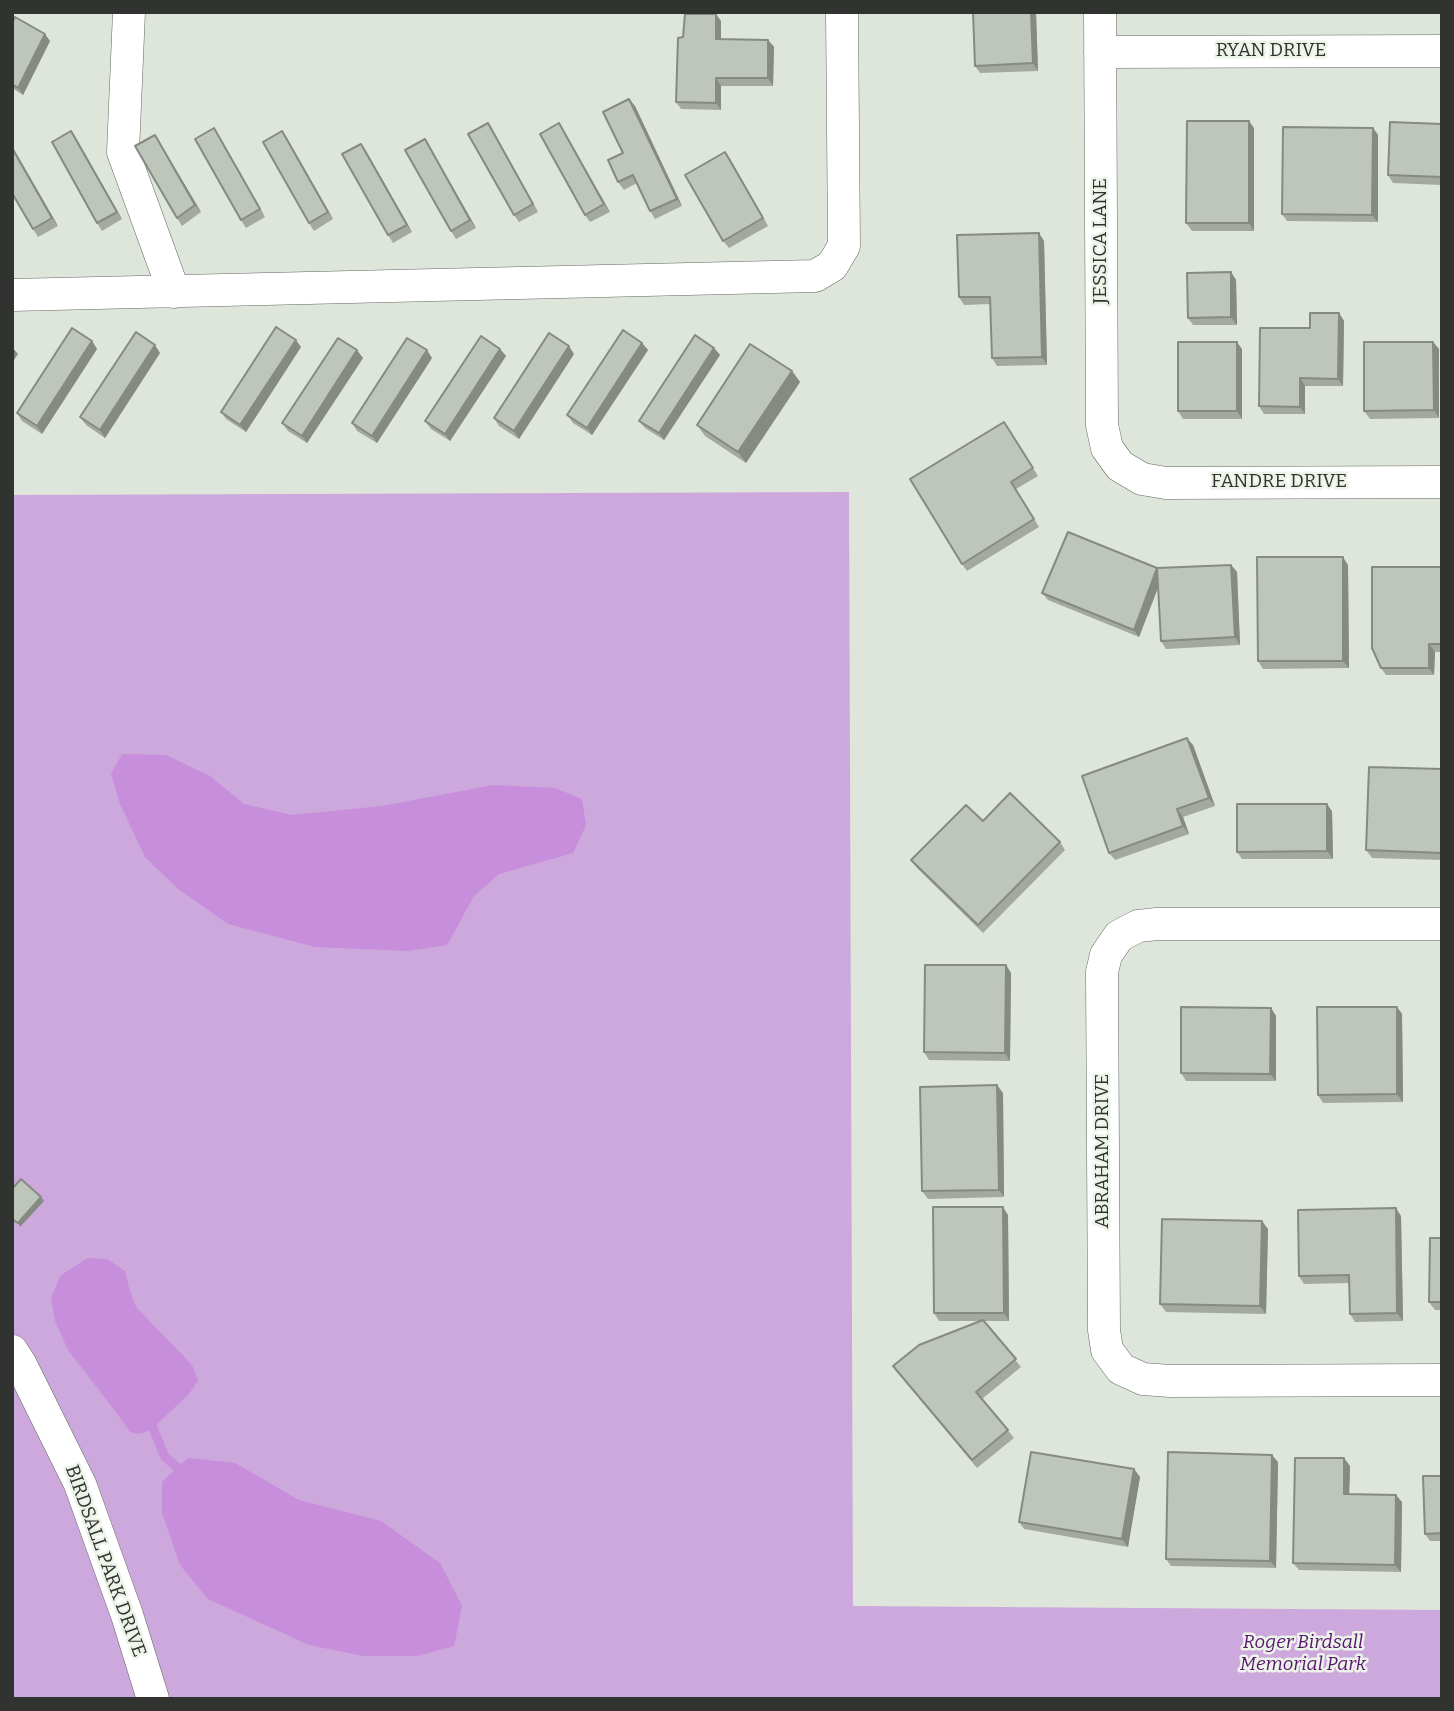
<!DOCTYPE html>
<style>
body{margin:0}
#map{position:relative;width:1454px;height:1711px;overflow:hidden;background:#dee6db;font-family:Bitter,serif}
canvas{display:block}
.frame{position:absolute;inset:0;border:14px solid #30332f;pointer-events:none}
</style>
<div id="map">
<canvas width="1454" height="1711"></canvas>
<div class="frame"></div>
</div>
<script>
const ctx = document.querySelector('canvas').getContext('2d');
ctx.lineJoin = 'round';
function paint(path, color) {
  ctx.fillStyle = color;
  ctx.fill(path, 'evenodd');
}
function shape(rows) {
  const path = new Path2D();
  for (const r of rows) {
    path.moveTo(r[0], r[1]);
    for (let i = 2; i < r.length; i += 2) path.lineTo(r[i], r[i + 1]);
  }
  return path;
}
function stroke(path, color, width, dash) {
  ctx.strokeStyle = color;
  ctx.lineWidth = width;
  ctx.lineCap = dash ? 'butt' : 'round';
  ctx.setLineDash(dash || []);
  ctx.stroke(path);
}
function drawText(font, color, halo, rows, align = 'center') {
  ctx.font = font + ' Bitter,serif';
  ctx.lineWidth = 5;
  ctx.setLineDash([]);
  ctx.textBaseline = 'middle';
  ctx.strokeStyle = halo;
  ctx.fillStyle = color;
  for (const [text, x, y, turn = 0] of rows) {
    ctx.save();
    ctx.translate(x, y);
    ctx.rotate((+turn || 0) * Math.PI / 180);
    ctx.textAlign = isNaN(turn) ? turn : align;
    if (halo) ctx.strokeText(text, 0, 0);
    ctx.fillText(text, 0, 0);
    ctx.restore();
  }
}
paint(shape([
 [849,492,853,1606,1442,1610,1442,1699,12,1699,12,495]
]), '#cda8dc');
paint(shape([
 [122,754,166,755,210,776,244,804,292,815,382,806,493,785,555,788,582,799,586,825,573,853,499,874,474,896,447,945,408,951,315,947,228,924,178,889,145,857,120,804,111,774],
 [88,1258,107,1259,125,1271,129,1288,136,1307,192,1365,198,1381,189,1394,153,1428,146,1432,139,1434,130,1432,122,1420,68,1350,55,1321,51,1298,61,1275],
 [188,1458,235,1463,299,1500,381,1521,440,1563,462,1606,454,1646,417,1656,363,1656,309,1645,208,1599,180,1565,162,1513,162,1482]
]), '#c68edb');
stroke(shape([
 [153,1428,165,1457,178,1468]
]), '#c68edb', 9);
const street = shape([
 [129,12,123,152,174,292],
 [1100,12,1102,425,1107,448,1120,466,1142,479,1166,483,1442,482],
 [1100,52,1442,51],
 [12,295,815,276,832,266,844,246,842,12],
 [1442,924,1157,924,1138,926,1119,936,1106,955,1102,972,1104,1330,1107,1350,1121,1369,1143,1379,1170,1381,1442,1380],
 [12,1351,21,1365,80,1484,127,1615,153,1699]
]);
stroke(street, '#61685f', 33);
stroke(street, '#fff', 32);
paint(shape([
 [1036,12,1038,71,980,73,975,66],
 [721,21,721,39,768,40,774,47,773,86,721,86,721,110,681,109,676,102,683,37],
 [12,23,50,41,23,95,12,88],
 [635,106,682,206,655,219,650,211,637,183,624,190,618,182,623,153],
 [488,123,538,212,519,222,514,215],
 [559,123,610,212,590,222,585,215],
 [1442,124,1442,185,1393,183,1388,175],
 [1254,128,1254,231,1192,231,1186,223],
 [1373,128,1378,135,1378,222,1287,221,1282,214],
 [71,131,122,219,102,231,97,223],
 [282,131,333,219,314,231,309,223],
 [155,135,201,212,182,226,177,218],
 [219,136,265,217,246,228,241,220],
 [425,139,476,228,456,239,451,231],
 [12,146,58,226,38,237,12,193],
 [366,151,412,232,393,243,388,235],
 [730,159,768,226,729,248,723,241],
 [1044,241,1047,365,997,366,992,358,990,304,964,305,959,297],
 [1231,272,1236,280,1237,325,1193,325,1188,318],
 [1339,313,1344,321,1343,386,1305,386,1305,414,1264,414,1259,406,1310,328],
 [92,341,97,349,42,434,22,421,17,413],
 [1433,342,1439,349,1439,418,1370,419,1364,411],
 [642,343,648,350,592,435,573,423,567,415],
 [301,347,246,432,226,419,221,412],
 [714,348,720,355,664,440,645,428,639,421],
 [500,349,506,356,450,441,431,429,425,421],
 [1242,349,1242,419,1183,419,1178,411],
 [160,353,105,438,86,425,80,417],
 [574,354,519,439,499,426,494,418],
 [363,358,307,443,288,431,282,423],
 [432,358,377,443,357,431,352,423],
 [792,371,800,382,746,463,705,436,697,425],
 [1004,422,1038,476,1016,489,1039,527,967,571,962,564],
 [1231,565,1237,572,1240,645,1166,649,1161,641,1158,587,1139,637,1048,600,1042,593,1157,568],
 [1348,565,1349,668,1263,669,1258,661],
 [1442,567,1442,652,1435,652,1434,675,1386,675,1381,668],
 [1193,745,1215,806,1183,817,1189,834,1115,860,1109,853],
 [1442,769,1442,860,1372,858,1366,850],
 [1332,811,1333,859,1242,859,1237,852],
 [983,821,1060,842,1065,850,983,933,917,868,911,860],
 [1006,965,1011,973,1010,1061,929,1060,924,1052],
 [1397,1007,1402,1014,1403,1102,1323,1103,1318,1095],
 [1271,1008,1276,1016,1276,1081,1186,1081,1181,1073],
 [1003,1093,1004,1197,928,1199,922,1191],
 [1008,1215,1009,1321,984,1321,1021,1367,982,1399,1014,1438,977,1468,893,1366,982,1321,939,1321,934,1313],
 [1401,1216,1403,1321,1355,1322,1350,1314,1349,1283,1304,1284,1299,1276],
 [1268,1229,1266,1314,1166,1312,1160,1304],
 [1442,1238,1442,1310,1435,1310,1429,1302],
 [1278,1462,1276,1568,1171,1566,1166,1559],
 [1350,1466,1349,1494,1402,1502,1401,1572,1299,1570,1293,1563],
 [1134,1469,1140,1477,1128,1547,1024,1529,1019,1522],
 [1442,1476,1442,1541,1430,1541,1425,1534]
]), '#a3a9a1');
paint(shape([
 [1031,12,1036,12,1038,71,1033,63],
 [716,14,721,21,721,46,716,39],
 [45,34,50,41,23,95,18,88],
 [768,40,774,47,773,86,768,78],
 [716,78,721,86,721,110,716,103],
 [629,99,635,106,682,206,677,199],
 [1249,121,1254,128,1254,231,1249,223],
 [488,123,493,131,538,212,533,204],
 [559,123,564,131,610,212,604,204],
 [214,128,219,136,265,217,260,209],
 [1373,128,1378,135,1378,222,1372,215],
 [71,131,76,138,122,219,117,212],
 [282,131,287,138,333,219,328,212],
 [155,135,160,143,201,212,195,205],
 [425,139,430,147,476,228,470,220],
 [361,144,366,151,412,232,407,225],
 [12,146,58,226,52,218],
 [725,152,730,159,768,226,763,218],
 [1039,233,1044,241,1047,365,1042,357],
 [1231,272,1236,280,1237,325,1231,317],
 [1339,313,1344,321,1343,386,1338,379],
 [296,340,301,347,246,432,240,425],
 [92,341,97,349,42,434,37,426],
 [1237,342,1242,349,1242,419,1237,411],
 [1433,342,1439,349,1439,418,1434,410],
 [642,343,648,350,592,435,587,428],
 [155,345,160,353,105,438,100,430],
 [569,346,574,354,519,439,514,431],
 [12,347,18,354,12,363],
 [714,348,720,355,664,440,659,433],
 [500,349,506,356,450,441,445,434],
 [357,350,363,358,307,443,302,436],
 [427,350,432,358,377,443,372,436],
 [792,371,800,382,746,463,738,452],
 [1300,378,1305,386,1305,414,1300,407],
 [1343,557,1348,565,1349,668,1343,661],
 [1231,565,1237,572,1240,645,1235,637],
 [1157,568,1163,575,1139,637,1134,630],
 [1429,644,1435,652,1434,675,1429,668],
 [1187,738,1193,745,1215,806,1209,798],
 [1327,804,1332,811,1333,859,1327,851],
 [1177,809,1183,817,1189,834,1183,826],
 [1006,965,1011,973,1010,1061,1005,1053],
 [1397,1007,1402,1014,1403,1102,1397,1094],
 [1271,1008,1276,1016,1276,1081,1270,1074],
 [997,1085,1003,1093,1004,1197,999,1190],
 [41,1197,44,1201,20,1227,18,1223],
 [1003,1207,1008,1215,1009,1321,1004,1313],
 [1396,1208,1401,1216,1403,1321,1397,1313],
 [1262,1221,1268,1229,1266,1314,1260,1306],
 [1272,1455,1278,1462,1276,1568,1270,1561],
 [1344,1458,1350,1466,1349,1501,1344,1494],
 [1134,1469,1140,1477,1128,1547,1122,1539],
 [1396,1495,1402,1502,1401,1572,1395,1565]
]), '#858a83');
const building = shape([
 [973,12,1031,12,1033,63,975,66,973,12],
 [685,14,716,14,716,39,768,40,768,78,716,78,716,103,676,102,678,38,683,37,685,14],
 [15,17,45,34,18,88,12,84,12,23,15,17],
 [629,99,677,199,650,211,633,175,618,182,608,160,623,153,603,112,629,99],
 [1187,121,1249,121,1249,223,1186,223,1187,121],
 [1390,122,1442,124,1442,177,1388,175,1390,122],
 [488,123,533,204,514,215,468,134,488,123],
 [559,123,604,204,585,215,540,134,559,123],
 [1283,127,1373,128,1372,215,1282,214,1283,127],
 [214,128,260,209,241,220,195,139,214,128],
 [71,131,117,212,97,223,52,142,71,131],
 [282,131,328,212,309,223,263,142,282,131],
 [155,135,195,205,177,218,135,146,155,135],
 [425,139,470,220,451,231,405,150,425,139],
 [361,144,407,225,388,235,342,154,361,144],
 [12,148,52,218,33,229,12,193,12,148],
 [725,152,763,218,723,241,685,175,725,152],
 [1039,233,1042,357,992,358,990,297,959,297,957,235,1039,233],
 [1231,272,1231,317,1188,318,1187,273,1231,272],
 [1310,313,1339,313,1338,379,1300,378,1300,407,1259,406,1260,328,1310,328,1310,313],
 [276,327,296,340,240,425,221,412,276,327],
 [72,328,92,341,37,426,17,413,72,328],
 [623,330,642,343,587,428,567,415,623,330],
 [136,332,155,345,100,430,80,417,136,332],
 [549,333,569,346,514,431,494,418,549,333],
 [695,335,714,348,659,433,639,421,695,335],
 [481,336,500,349,445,434,425,421,481,336],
 [338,338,357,350,302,436,282,423,338,338],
 [407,338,427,350,372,436,352,423,407,338],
 [1178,342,1237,342,1237,411,1178,411,1178,342],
 [1364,342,1433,342,1434,410,1364,411,1364,342],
 [750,344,792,371,738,452,697,425,750,344],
 [1004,422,1033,468,1011,482,1034,519,962,564,910,479,1004,422],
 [1068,532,1157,568,1134,630,1042,593,1068,532],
 [1257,557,1343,557,1343,661,1258,661,1257,557],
 [1231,565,1235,637,1161,641,1157,568,1231,565],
 [1372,567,1442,567,1442,644,1429,644,1429,668,1381,668,1372,648,1372,567],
 [1187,738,1209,798,1177,809,1183,826,1109,853,1082,776,1187,738],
 [1369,767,1442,769,1442,853,1366,850,1369,767],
 [1010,793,1060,842,978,925,911,860,966,805,983,821,1010,793],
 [1237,804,1327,804,1327,851,1237,852,1237,804],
 [925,965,1006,965,1005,1053,924,1052,925,965],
 [1181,1007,1271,1008,1270,1074,1181,1073,1181,1007],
 [1317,1007,1397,1007,1397,1094,1318,1095,1317,1007],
 [997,1085,999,1190,922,1191,920,1087,997,1085],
 [21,1179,41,1197,18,1223,12,1219,12,1189,21,1179],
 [933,1207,1003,1207,1004,1313,934,1313,933,1207],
 [1396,1208,1397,1313,1350,1314,1349,1275,1299,1276,1298,1210,1396,1208],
 [1162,1219,1262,1221,1260,1306,1160,1304,1162,1219],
 [1430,1238,1442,1238,1442,1302,1429,1302,1430,1238],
 [983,1320,1016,1359,976,1392,1008,1430,972,1460,893,1366,919,1345,983,1320],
 [1031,1452,1134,1469,1122,1539,1019,1522,1031,1452],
 [1168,1452,1272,1455,1270,1561,1166,1559,1168,1452],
 [1295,1458,1344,1458,1344,1494,1396,1495,1395,1565,1293,1563,1295,1458],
 [1423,1476,1442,1476,1442,1533,1425,1534,1423,1476]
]);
paint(building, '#bec5bb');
stroke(building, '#858a83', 2);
drawText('19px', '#30332f', '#ecf3e8', [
 ["RYAN DRIVE",1271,51],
 ["JESSICA LANE",1101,241,-90],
 ["FANDRE DRIVE",1279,482],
 ["ABRAHAM DRIVE",1103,1151,-90],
 ["BIRDSALL PARK DRIVE",105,1561,70]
]);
drawText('italic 19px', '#5a1470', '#ecf3e8', [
 ["Roger Birdsall",1303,1643],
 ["Memorial Park",1303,1665]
]);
</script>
